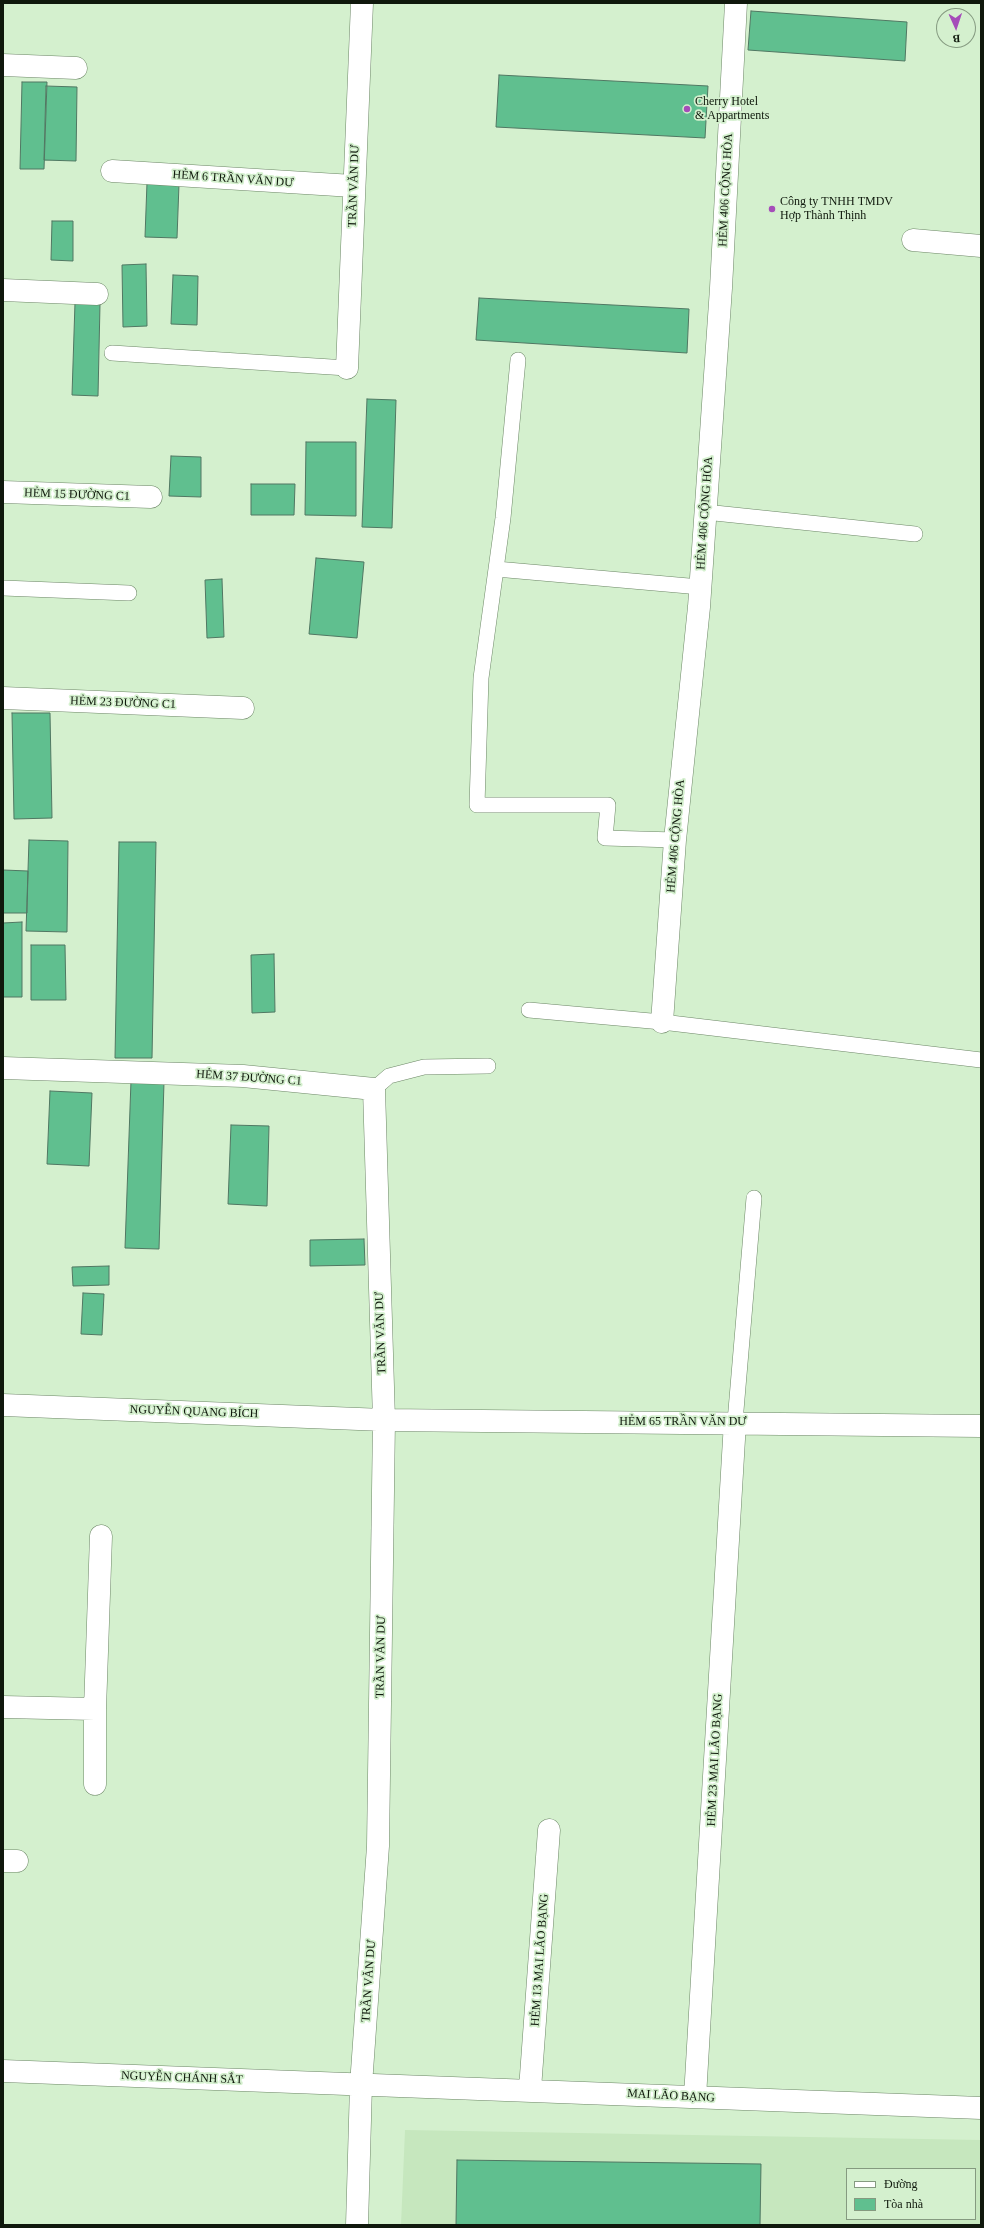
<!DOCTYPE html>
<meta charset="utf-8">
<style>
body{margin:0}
#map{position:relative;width:984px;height:2228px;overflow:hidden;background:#d4f0ce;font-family:Georgia,serif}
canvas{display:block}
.frame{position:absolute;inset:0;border:4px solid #0f180c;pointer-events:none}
.legend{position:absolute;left:846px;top:2168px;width:130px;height:52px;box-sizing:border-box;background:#d4f0ce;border:1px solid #859a80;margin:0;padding:5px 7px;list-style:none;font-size:12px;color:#0f180c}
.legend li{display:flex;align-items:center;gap:8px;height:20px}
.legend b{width:20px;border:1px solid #859a80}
.north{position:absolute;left:936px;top:8px;width:40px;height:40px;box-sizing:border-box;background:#d4f0ce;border:1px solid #859a80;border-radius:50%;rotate:177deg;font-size:11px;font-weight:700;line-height:16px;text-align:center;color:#0f180c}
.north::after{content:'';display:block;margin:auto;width:14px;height:18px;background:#a54db9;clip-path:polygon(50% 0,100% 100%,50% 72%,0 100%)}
</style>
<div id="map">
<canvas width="984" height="2228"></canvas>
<div class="frame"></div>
<ul class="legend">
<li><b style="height:5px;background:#fff"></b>Đường</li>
<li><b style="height:11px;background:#60bf8f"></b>Tòa nhà</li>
</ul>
<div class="north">B</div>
</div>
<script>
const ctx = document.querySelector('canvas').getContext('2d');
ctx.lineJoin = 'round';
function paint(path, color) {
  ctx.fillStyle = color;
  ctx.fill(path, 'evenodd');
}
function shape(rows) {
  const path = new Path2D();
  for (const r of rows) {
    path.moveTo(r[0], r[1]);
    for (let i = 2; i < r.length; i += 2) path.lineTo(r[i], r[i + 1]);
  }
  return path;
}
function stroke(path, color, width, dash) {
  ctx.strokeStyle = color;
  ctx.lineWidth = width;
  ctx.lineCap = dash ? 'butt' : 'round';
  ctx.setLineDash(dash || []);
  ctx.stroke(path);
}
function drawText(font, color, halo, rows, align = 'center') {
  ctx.font = font + ' Georgia,serif';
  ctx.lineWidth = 3.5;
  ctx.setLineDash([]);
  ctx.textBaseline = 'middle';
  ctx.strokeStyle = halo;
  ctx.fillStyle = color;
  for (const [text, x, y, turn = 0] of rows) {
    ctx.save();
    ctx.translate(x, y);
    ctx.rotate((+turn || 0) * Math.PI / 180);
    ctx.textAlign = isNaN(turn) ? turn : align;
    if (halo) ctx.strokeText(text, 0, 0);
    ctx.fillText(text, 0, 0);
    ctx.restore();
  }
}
paint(shape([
 [405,2130,981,2140,981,2225,401,2225],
 [847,2169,975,2169,975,2219,847,2219]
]), '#c6e7be');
const building = shape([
 [751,11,907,22,905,61,748,50,751,11],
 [499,75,708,86,705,138,496,127,499,75],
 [22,82,47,82,44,169,20,169,22,82],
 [46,86,77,87,76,161,44,160,46,86],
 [147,183,179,184,177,238,145,237,147,183],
 [52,221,73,221,73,261,51,260,52,221],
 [146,264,147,326,123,327,122,265,146,264],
 [173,275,198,276,197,325,171,324,173,275],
 [479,298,689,309,687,353,476,340,479,298],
 [75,303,100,304,98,396,72,395,75,303],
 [367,399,396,400,392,528,362,527,367,399],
 [306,442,356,442,356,516,305,515,306,442],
 [171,456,201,457,201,497,169,496,171,456],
 [251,484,295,484,294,515,251,515,251,484],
 [316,558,364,562,357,638,309,634,316,558],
 [222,579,224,637,207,638,205,580,222,579],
 [12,713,50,713,52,818,14,819,12,713],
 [29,840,68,841,67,932,26,931,29,840],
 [119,842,156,842,152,1058,115,1058,119,842],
 [3,870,28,871,27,913,3,913,3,870],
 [22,922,22,997,3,997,3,923,22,922],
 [31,945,65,945,66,1000,31,1000,31,945],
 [274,954,275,1012,252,1013,251,955,274,954],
 [131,1081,164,1082,159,1249,125,1248,131,1081],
 [50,1091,92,1093,89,1166,47,1164,50,1091],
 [231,1125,269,1126,267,1206,228,1204,231,1125],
 [364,1239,365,1265,310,1266,310,1240,364,1239],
 [109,1266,109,1285,73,1286,72,1267,109,1266],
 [83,1293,104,1294,102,1335,81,1334,83,1293],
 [457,2160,761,2164,760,2225,456,2225,457,2160]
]);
paint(building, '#60bf8f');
stroke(building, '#507762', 1);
const service = shape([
 [112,353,347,368],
 [518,360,503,518,481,678,477,805,608,805,605,838,675,840],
 [705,512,915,534],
 [496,569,700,587],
 [3,588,129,593],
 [529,1010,662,1022,981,1060],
 [374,1089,389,1076,424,1067,488,1066],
 [735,1422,754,1198]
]);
const minor = shape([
 [3,65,76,68],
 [112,171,353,186],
 [913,240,981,246],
 [3,290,97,294],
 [347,368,362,3],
 [3,492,151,497],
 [3,698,243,708],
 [662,1022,675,840,699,607,721,288,736,3],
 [3,1068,243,1076,374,1089,384,1420,378,1846,361,2085,357,2225],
 [3,1405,384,1420,981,1426],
 [3,1707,95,1709,95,1784],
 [95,1709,101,1536],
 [3,1861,17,1861],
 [3,2071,981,2108],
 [530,2089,549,1830],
 [695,2097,735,1422]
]);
stroke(service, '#6c8666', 16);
stroke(minor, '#6c8666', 23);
stroke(service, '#fff', 15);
stroke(minor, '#fff', 22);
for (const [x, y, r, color] of [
 [687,109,4,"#a54db9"],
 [772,209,4,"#a54db9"]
]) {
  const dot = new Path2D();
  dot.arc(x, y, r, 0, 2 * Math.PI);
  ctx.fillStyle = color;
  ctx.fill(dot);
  stroke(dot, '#d4f0ce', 1.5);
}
drawText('12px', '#0f180c', '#d4f0ce', [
 ["Cherry Hotel",695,102],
 ["& Appartments",695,116],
 ["Công ty TNHH TMDV",780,202],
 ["Hợp Thành Thịnh",780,216]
], 'left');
drawText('12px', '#0f180c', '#d4f0ce', [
 ["HẺM 6 TRẦN VĂN DƯ",233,179,4],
 ["TRẦN VĂN DƯ",354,186,-88],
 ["HẺM 406 CỘNG HÒA",726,190,-87],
 ["HẺM 15 ĐƯỜNG C1",77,495,2],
 ["HẺM 406 CỘNG HÒA",705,513,-86],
 ["HẺM 23 ĐƯỜNG C1",123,703,2],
 ["HẺM 406 CỘNG HÒA",676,836,-85],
 ["HẺM 37 ĐƯỜNG C1",249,1078,4],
 ["TRẦN VĂN DƯ",381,1333,-92],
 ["NGUYỄN QUANG BÍCH",194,1412,2],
 ["HẺM 65 TRẦN VĂN DƯ",683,1422],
 ["TRẦN VĂN DƯ",381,1657,-89],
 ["HẺM 23 MAI LÃO BẠNG",715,1760,-87],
 ["HẺM 13 MAI LÃO BẠNG",540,1960,-86],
 ["TRẦN VĂN DƯ",369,1981,-86],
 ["NGUYỄN CHÁNH SẮT",182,2078,2],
 ["MAI LÃO BẠNG",671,2096,3]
]);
</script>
